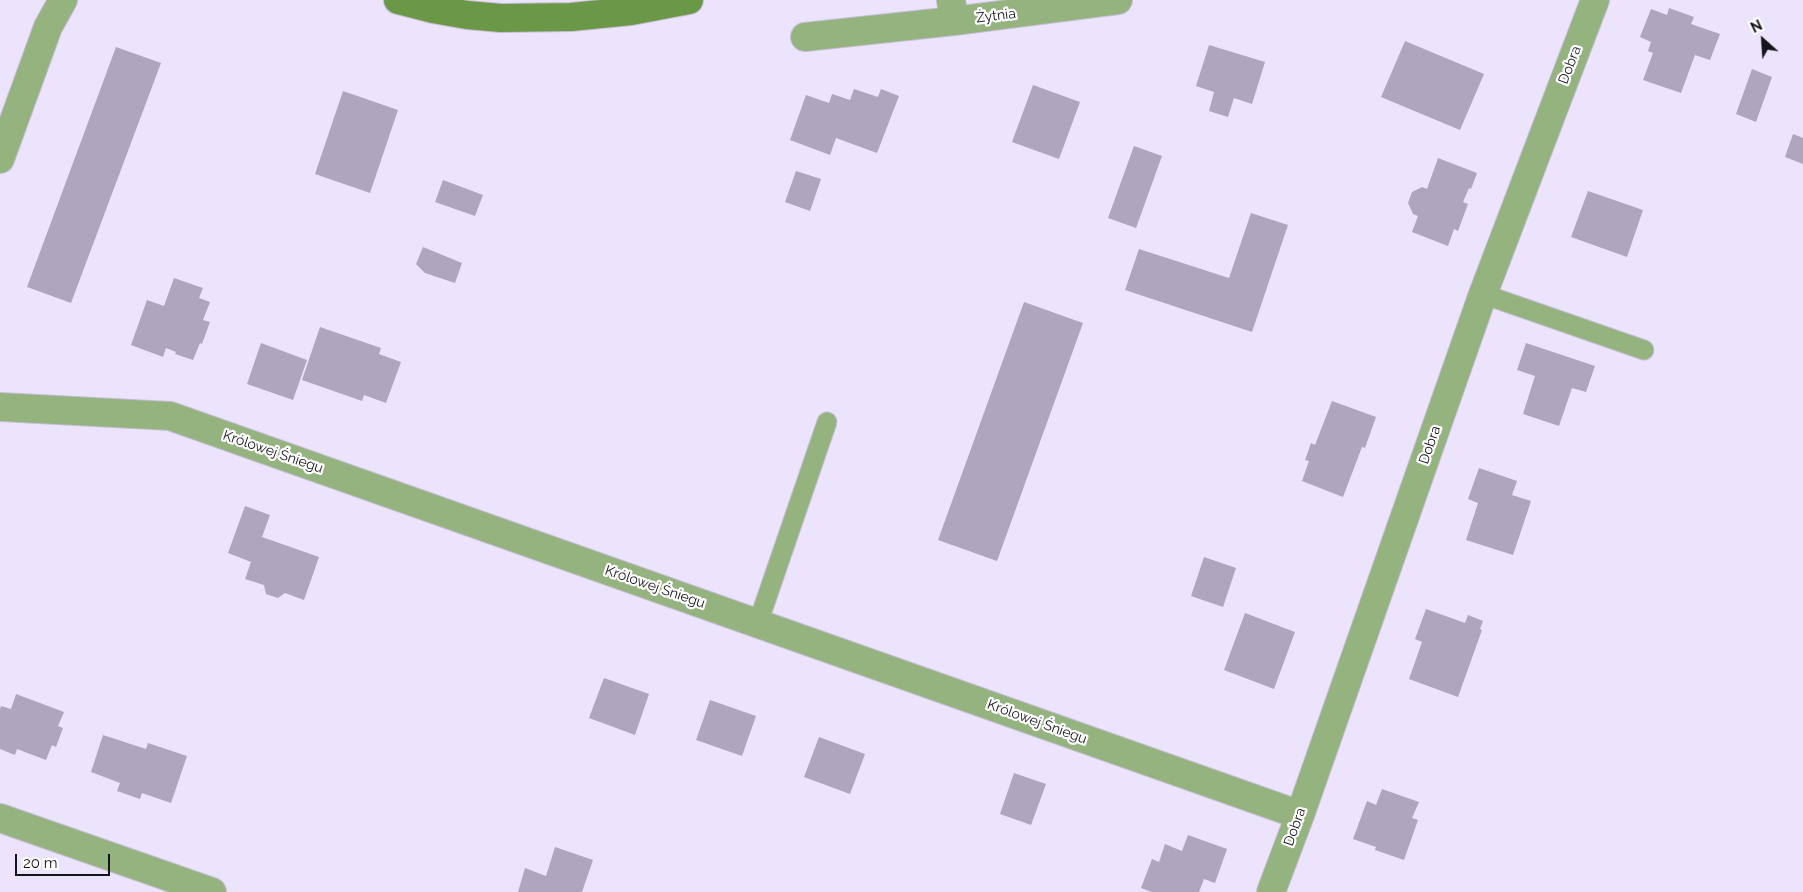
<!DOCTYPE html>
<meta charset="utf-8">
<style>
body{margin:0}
#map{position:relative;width:1803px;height:892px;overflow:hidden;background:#ece4fd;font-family:Raleway,sans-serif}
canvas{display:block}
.north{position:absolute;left:1738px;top:15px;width:50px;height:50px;-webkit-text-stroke:4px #fff;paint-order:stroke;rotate:334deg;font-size:14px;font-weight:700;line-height:20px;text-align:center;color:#16131b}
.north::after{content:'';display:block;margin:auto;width:18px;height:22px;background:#16131b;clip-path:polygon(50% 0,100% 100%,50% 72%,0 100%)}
.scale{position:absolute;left:15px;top:854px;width:95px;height:22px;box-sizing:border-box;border:2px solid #16131b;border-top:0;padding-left:6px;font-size:15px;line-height:18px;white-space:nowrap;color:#16131b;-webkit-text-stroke:4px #fff;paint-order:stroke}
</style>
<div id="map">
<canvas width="1803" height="892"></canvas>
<div class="north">N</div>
<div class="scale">20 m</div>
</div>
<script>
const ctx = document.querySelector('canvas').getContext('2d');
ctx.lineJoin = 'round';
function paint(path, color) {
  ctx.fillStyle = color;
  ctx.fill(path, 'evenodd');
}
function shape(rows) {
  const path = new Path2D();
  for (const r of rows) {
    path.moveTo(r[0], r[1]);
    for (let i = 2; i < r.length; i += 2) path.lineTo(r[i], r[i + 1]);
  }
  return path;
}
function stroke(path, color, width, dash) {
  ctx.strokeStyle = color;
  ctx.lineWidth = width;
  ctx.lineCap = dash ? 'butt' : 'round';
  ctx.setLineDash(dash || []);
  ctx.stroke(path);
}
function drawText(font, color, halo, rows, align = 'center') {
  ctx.font = font + ' Raleway,sans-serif';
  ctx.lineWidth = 4.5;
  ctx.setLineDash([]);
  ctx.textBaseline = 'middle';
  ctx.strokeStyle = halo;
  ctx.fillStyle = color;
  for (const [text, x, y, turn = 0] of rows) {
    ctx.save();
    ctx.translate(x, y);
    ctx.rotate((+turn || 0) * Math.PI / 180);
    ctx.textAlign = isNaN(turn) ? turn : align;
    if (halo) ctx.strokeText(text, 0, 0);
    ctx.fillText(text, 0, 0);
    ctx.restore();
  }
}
paint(shape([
 [1669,8,1694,17,1691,24,1720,34,1710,60,1695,55,1681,93,1643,80,1653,53,1648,51,1651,42,1640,37,1651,9,1667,15],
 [1405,41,1484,74,1460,130,1381,97],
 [1209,45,1265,62,1252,104,1234,98,1228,117,1209,111,1214,92,1196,86],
 [116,47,161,63,71,303,27,287],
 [1752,69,1772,77,1756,122,1736,114],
 [1033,85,1080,102,1059,159,1012,142],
 [854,89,878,97,881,89,899,96,877,153,836,138,830,155,790,140,806,95,829,103,832,94,850,100],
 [343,91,398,110,370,193,315,174],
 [1793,134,1803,138,1803,164,1785,157],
 [1134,146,1162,156,1136,228,1108,218],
 [1438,158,1477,173,1471,189,1469,188,1463,202,1468,204,1458,231,1454,229,1448,246,1412,232,1418,216,1413,214,1408,203,1412,192,1422,187,1427,189],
 [796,171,821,179,810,211,785,202],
 [443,180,483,195,475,216,435,202],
 [1588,191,1643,210,1627,257,1571,237],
 [1251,213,1288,225,1252,332,1125,290,1139,249,1229,278],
 [423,247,462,263,455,283,425,273,416,264],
 [174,278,203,288,199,298,210,302,203,320,210,322,202,344,200,343,193,360,175,354,176,352,166,348,163,357,131,345,147,300,164,306],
 [1024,302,1083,323,997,561,938,540],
 [320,327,381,348,379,354,401,362,386,403,364,395,362,401,302,380],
 [261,343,307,360,293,400,247,384],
 [1526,343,1595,366,1586,392,1572,388,1559,426,1523,414,1535,376,1517,370],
 [1332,401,1376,417,1365,448,1362,447,1343,497,1302,481,1309,461,1305,460,1311,443,1315,445],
 [1479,468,1517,481,1512,495,1531,501,1513,555,1466,540,1478,503,1468,499],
 [245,506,270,515,262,537,319,557,304,600,285,593,278,598,266,594,264,585,245,579,251,562,228,553],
 [1204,557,1236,568,1223,607,1191,596],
 [1426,609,1465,623,1468,615,1483,621,1480,629,1482,630,1458,697,1409,679,1422,642,1415,639],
 [1245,613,1295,632,1274,689,1224,670],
 [604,678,649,694,635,735,589,718],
 [16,694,64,712,58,726,63,728,56,747,52,745,46,760,17,749,15,755,0,749,0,709,1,706,11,709],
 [710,700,756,716,742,756,696,740],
 [103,735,146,749,148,743,187,756,171,803,142,793,140,799,117,791,120,783,91,772],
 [819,737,865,754,850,794,804,777],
 [1014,773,1046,784,1031,825,1000,814],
 [1382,789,1419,802,1412,818,1418,820,1404,860,1375,850,1376,847,1353,839,1367,801,1376,805],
 [1188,835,1227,849,1215,883,1204,879,1199,892,1152,892,1141,888,1152,859,1159,862,1165,844,1182,851],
 [555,847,593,860,582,892,518,892,525,868,546,876]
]), '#ada6be');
const lane = shape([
 [1483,294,1644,350],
 [758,623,827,422]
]);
const street = shape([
 [951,0,954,21,1118,0],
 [805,37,954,21],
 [0,159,48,27,63,0],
 [0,407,170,416,1300,815],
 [0,818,212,892],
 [1271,892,1300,815,1483,294,1595,0]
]);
const secondary = shape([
 [398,0,433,9,467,15,501,18,571,17,631,11,689,0]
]);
stroke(lane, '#c5bed4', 21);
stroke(street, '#c5bed4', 30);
stroke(secondary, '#c5bed4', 30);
stroke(lane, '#94b37f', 19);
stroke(street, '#94b37f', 28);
stroke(secondary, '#6a9847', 28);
drawText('14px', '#16131b', '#fff', [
 ["Żytnia",996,16,-7],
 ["Dobra",1570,65,-69],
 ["Dobra",1430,445,-71],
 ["Królowej Śniegu",273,452,19],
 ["Królowej Śniegu",655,587,19],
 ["Królowej Śniegu",1037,722,20],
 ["Dobra",1295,827,-70]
]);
</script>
